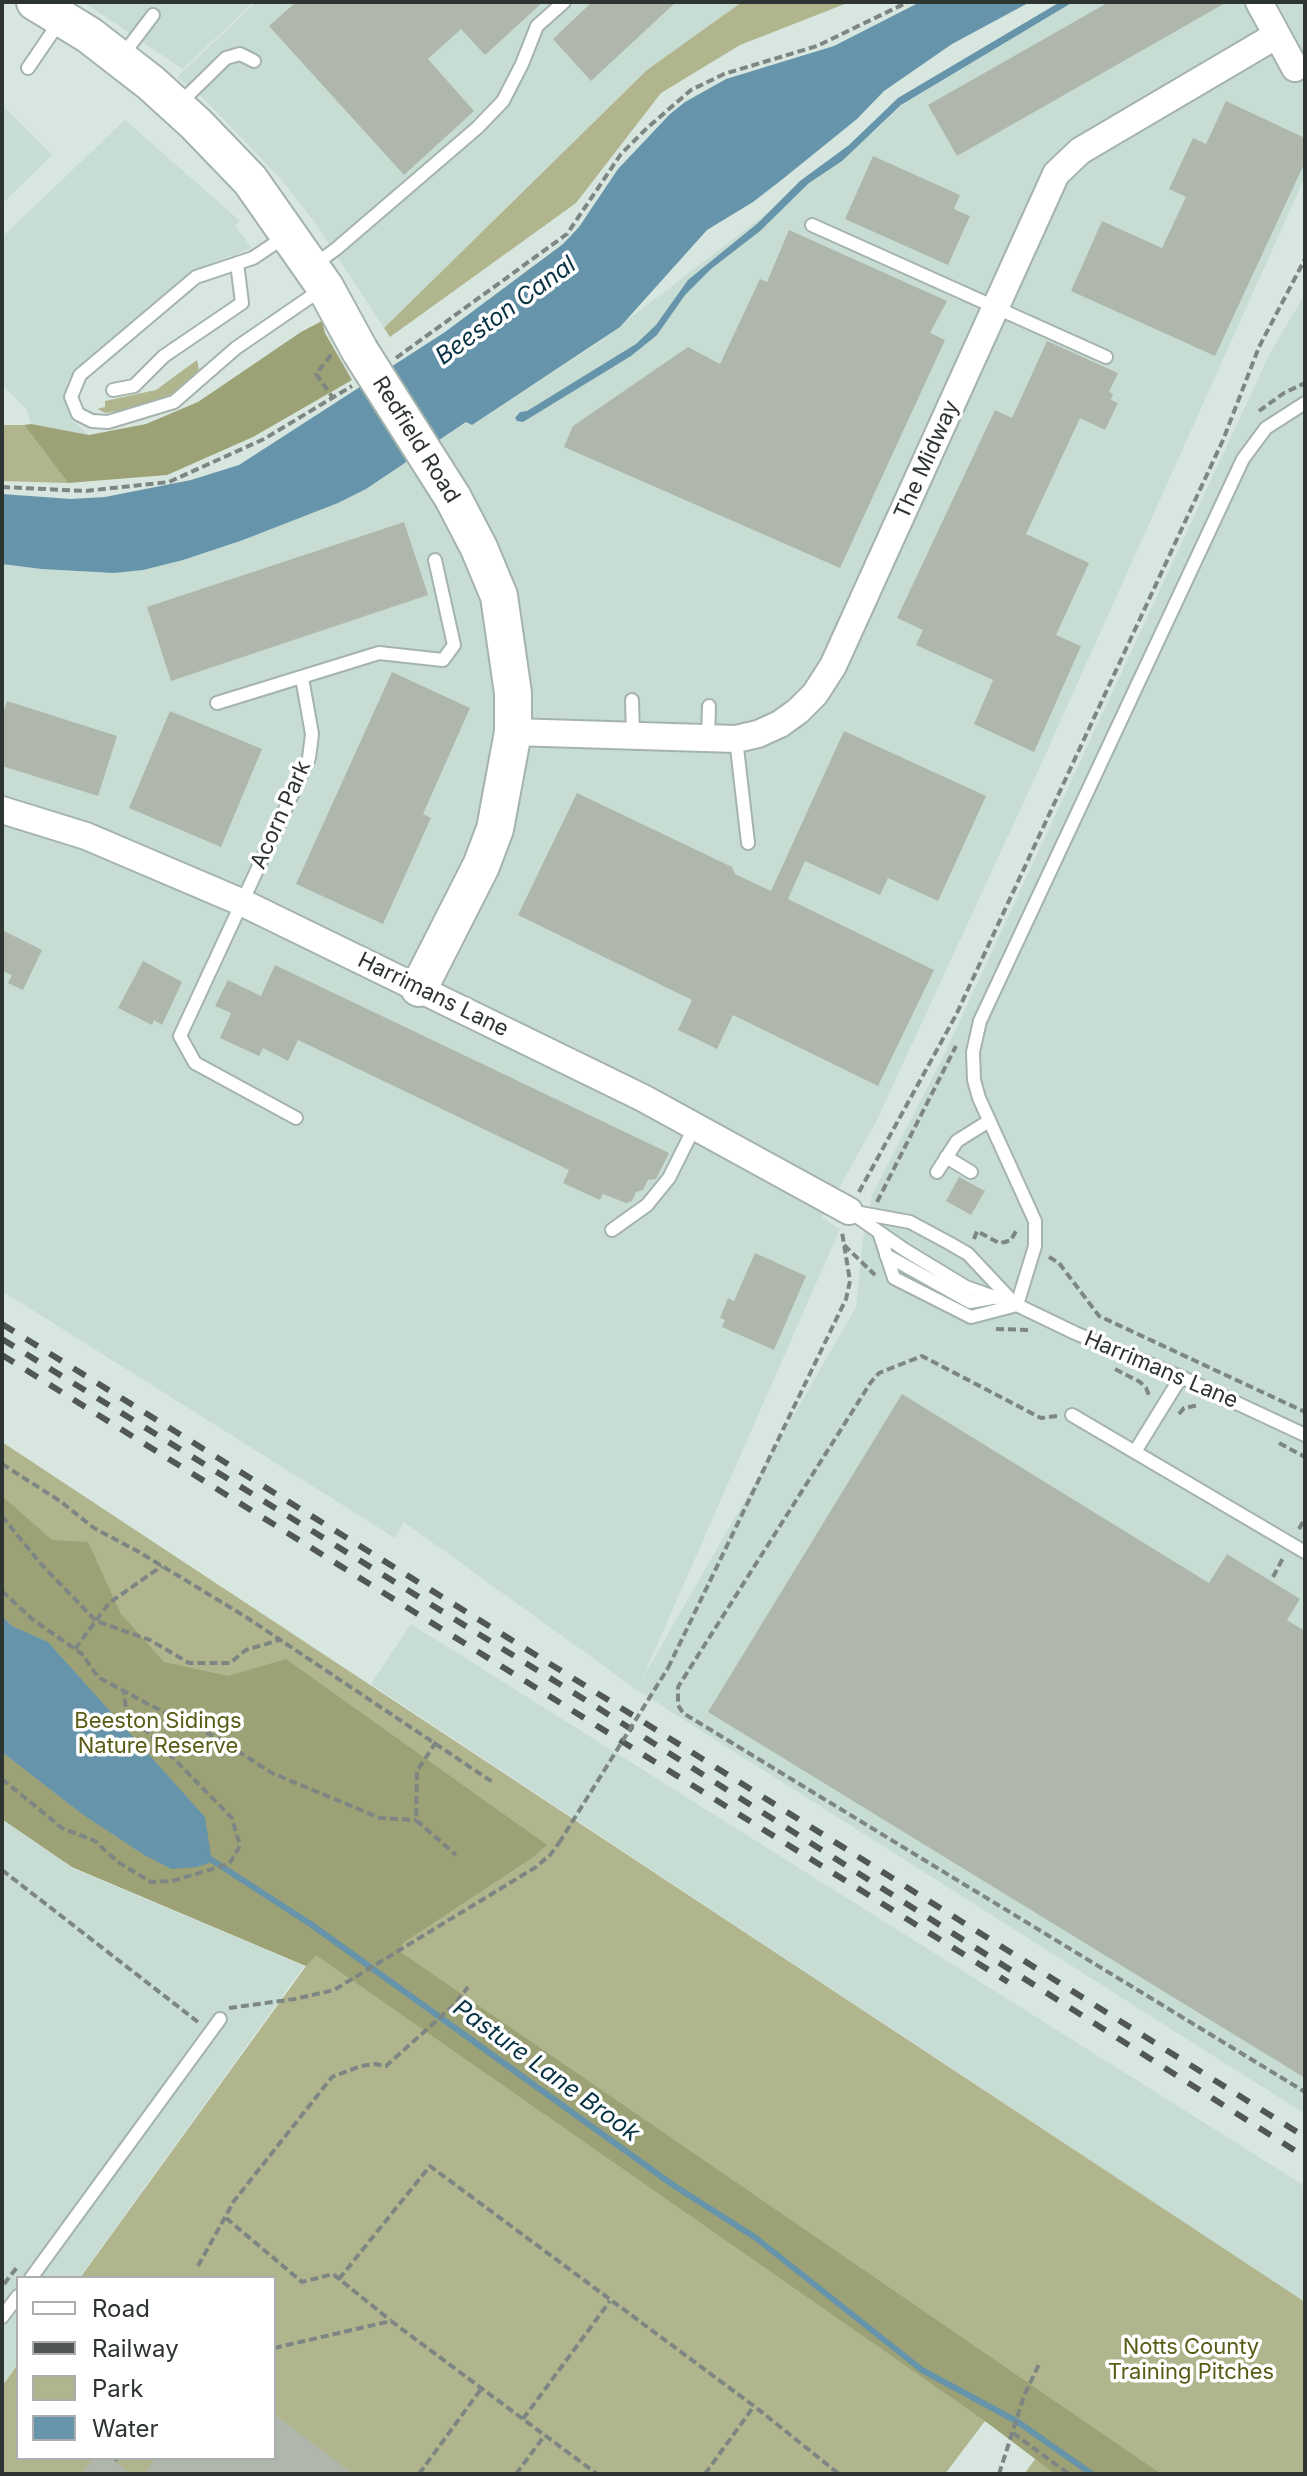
<!DOCTYPE html>
<style>
body{margin:0}
#map{position:relative;width:1307px;height:2476px;overflow:hidden;background:#d8e6e0;font-family:Inter,sans-serif}
canvas{display:block}
.frame{position:absolute;inset:0;border:4px solid #2e3432;pointer-events:none}
.legend{position:absolute;left:16px;top:2276px;width:260px;height:184px;box-sizing:border-box;background:#fff;border:2px solid #abaead;margin:0;padding:10px 14px;list-style:none;font-size:24px;color:#2e3432}
.legend li{display:flex;align-items:center;gap:16px;height:40px}
.legend b{width:40px;border:2px solid #abaead}
</style>
<div id="map">
<canvas width="1307" height="2476"></canvas>
<div class="frame"></div>
<ul class="legend">
<li><b style="height:10px;background:#fff"></b>Road</li>
<li><b style="height:10px;background:#505754"></b>Railway</li>
<li><b style="height:22px;background:#b1b58d"></b>Park</li>
<li><b style="height:22px;background:#6694aa"></b>Water</li>
</ul>
</div>
<script>
const ctx = document.querySelector('canvas').getContext('2d');
ctx.lineJoin = 'round';
function paint(path, color) {
  ctx.fillStyle = color;
  ctx.fill(path, 'evenodd');
}
function shape(rows) {
  const path = new Path2D();
  for (const r of rows) {
    path.moveTo(r[0], r[1]);
    for (let i = 2; i < r.length; i += 2) path.lineTo(r[i], r[i + 1]);
  }
  return path;
}
function stroke(path, color, width, dash) {
  ctx.strokeStyle = color;
  ctx.lineWidth = width;
  ctx.lineCap = dash ? 'butt' : 'round';
  ctx.setLineDash(dash || []);
  ctx.stroke(path);
}
function drawText(font, color, halo, rows, align = 'center') {
  ctx.font = font + ' Inter,sans-serif';
  ctx.lineWidth = 7;
  ctx.setLineDash([]);
  ctx.textBaseline = 'middle';
  ctx.strokeStyle = halo;
  ctx.fillStyle = color;
  for (const [text, x, y, turn = 0] of rows) {
    ctx.save();
    ctx.translate(x, y);
    ctx.rotate((+turn || 0) * Math.PI / 180);
    ctx.textAlign = isNaN(turn) ? turn : align;
    if (halo) ctx.strokeText(text, 0, 0);
    ctx.fillText(text, 0, 0);
    ctx.restore();
  }
}
paint(shape([
 [83,2,254,2,183,69],
 [256,2,742,2,647,70,384,328,316,224,279,177,202,97,177,77],
 [1073,2,1305,2,1305,177,1038,771,876,1122,822,1218,840,1229,642,1679,856,1307,863,1239,872,1195,943,1057,1270,353,1305,294,1305,2114,637,1690,404,1522,395,1538,2,1291,2,564,41,569,114,573,243,540,338,503,366,489,448,434,467,422,472,424,592,347,876,130,902,105],
 [2,105,52,155,2,204],
 [125,120,240,221,235,226,252,248,196,269,75,373,67,382,64,400,72,420,89,435,31,424,27,410,2,384,2,237],
 [411,1624,1305,2186,1305,2302,371,1684],
 [2,1819,72,1868,304,1966,79,2278,18,2278,18,2363,2,2385]
]), '#c7ddd4');
paint(shape([
 [742,2,850,2,740,45,661,93,576,203,390,337,384,328,647,70],
 [197,360,199,370,174,393,156,401,123,410,106,413,97,409,105,407,105,401,156,390],
 [2,425,24,425,68,483,2,481],
 [2,1442,1305,2302,1305,2474,1024,2474,1036,2458,985,2421,945,2474,2,2474,2,2386,18,2364,18,2458,274,2458,274,2278,80,2278,306,1966,72,1867,2,1819]
]), '#b1b58d');
paint(shape([
 [322,321,325,333,352,380,253,437,167,475,68,483,24,425,31,424,89,435,146,424,198,402,301,332],
 [2,1496,52,1540,88,1542,121,1614,164,1662,228,1676,286,1659,547,1845,532,1858,403,1943,399,1951,1161,2474,1055,2474,985,2421,316,1955,306,1966,72,1867,2,1819,2,1752,82,1814,144,1855,171,1869,207,1838,205,1817,48,1642,12,1626,2,1616]
]), '#9da176');
paint(shape([
 [920,2,1030,2,952,44,884,91,857,119,784,178,753,202,707,230,620,327,472,425,466,422,366,489,338,503,243,540,183,560,143,570,114,573,41,569,2,564,2,494,71,499,105,497,191,480,239,465,445,332,563,244,579,227,618,169,670,114,685,102,726,79,834,46],
 [1060,2,1073,2,901,105,842,161,809,183,760,231,711,269,685,295,657,335,631,356,523,422,517,421,515,418,520,412,527,411,636,344,656,325,688,280,758,223,800,181,849,145,898,98],
 [2,1616,12,1626,48,1642,205,1817,212,1862,197,1867,171,1869,144,1855,82,1814,2,1752]
]), '#6694aa');
stroke(shape([
 [207,1857,312,1925,673,2185,756,2238,922,2370,1018,2422,1092,2474]
]), '#6694aa', 6);
paint(shape([
 [296,2,543,2,485,55,461,29,428,59,474,111,404,175,269,26],
 [592,2,676,2,591,81,553,39],
 [1109,2,1227,2,957,156,928,105],
 [1226,101,1305,138,1305,162,1215,356,1071,291,1102,221,1162,248,1186,197,1169,189,1193,138,1206,144],
 [873,156,960,195,954,209,970,216,948,265,845,219],
 [789,230,947,301,930,333,945,340,840,568,564,447,573,426,688,347,720,364,760,279,767,282],
 [1047,341,1118,373,1109,392,1113,394,1111,400,1118,403,1105,430,1080,418,1026,534,1089,563,1056,635,1081,646,1034,752,974,724,993,680,916,645,923,630,897,618,995,410,1012,418],
 [404,522,428,595,171,681,147,607],
 [392,672,470,708,423,814,431,818,383,924,296,884],
 [7,701,117,736,98,796,2,766,2,717],
 [170,711,262,749,221,847,129,808],
 [844,731,986,796,938,901,888,878,880,895,805,861,788,899,934,970,878,1086,733,1015,717,1049,678,1030,692,1000,518,915,577,793,732,867,735,874,771,891],
 [2,930,42,950,23,990,8,983,12,975,2,971],
 [143,961,182,982,162,1025,154,1020,152,1025,118,1008],
 [275,965,669,1153,656,1179,648,1180,643,1190,636,1192,632,1201,626,1203,603,1194,600,1200,563,1183,569,1170,298,1040,288,1061,263,1048,259,1056,220,1038,231,1013,215,1006,228,980,261,996],
 [959,1177,985,1191,971,1215,946,1201],
 [755,1253,806,1276,774,1350,722,1327,725,1320,720,1318,728,1298,734,1301],
 [902,1394,1209,1583,1227,1554,1300,1599,1287,1620,1305,1631,1305,2078,708,1712],
 [274,2414,353,2474,144,2474,156,2458,274,2458],
 [94,2458,111,2458,131,2474,82,2474]
]), '#afb7ad');
const lane = shape([
 [122,56,153,15],
 [28,68,60,21],
 [179,104,226,58,240,54,254,61],
 [812,225,1106,357],
 [286,236,253,258,196,277,80,375,71,397,78,414,92,421,108,422,174,402,236,348,322,289],
 [314,265,336,249,477,128,503,101,522,64,537,26,564,2],
 [113,390,134,386,164,356,242,303,237,263],
 [632,700,633,736],
 [217,703,379,653,443,660,454,645,435,560],
 [708,738,709,706],
 [736,739,748,843],
 [296,1118,195,1063,180,1036,309,758,312,734,302,678],
 [946,1157,971,1172],
 [937,1172,957,1141,989,1121],
 [849,1211,905,1250,966,1287,1017,1305,1075,1333,1181,1377,1305,1435],
 [855,1212,910,1222,949,1243,968,1254,1014,1303],
 [612,1230,647,1205,669,1178,695,1126],
 [879,1232,894,1278,971,1317,1017,1305],
 [886,1255,970,1302,992,1298],
 [1017,1305,1035,1246,1035,1221,979,1098,974,1080,973,1052,980,1021,1243,459,1266,428,1305,403],
 [1072,1415,1305,1552],
 [1136,1450,1181,1377],
 [31,2278,220,2019],
 [2,2317,18,2296]
]);
const street = shape([
 [1259,2,1295,68],
 [513,732,736,739,758,734,780,724,798,711,815,694,833,666,1056,174,1080,151,1277,35],
 [2,810,86,836,241,902,643,1098,849,1211]
]);
const secondary = shape([
 [35,2,89,35,151,83,196,124,250,180,325,287,360,351],
 [419,988,481,866,495,829,513,732,513,693,499,596,479,548,453,498]
]);
stroke(lane, '#a5b3ad', 16);
stroke(street, '#a5b3ad', 30);
stroke(secondary, '#a5b3ad', 40);
stroke(shape([
 [331,355,316,374,333,398],
 [396,358,567,234,621,154,647,128,691,90,724,74,817,46,908,2],
 [1259,411,1284,393,1305,383],
 [2,487,85,491,169,482,264,439,352,386],
 [859,1192,956,1015,1223,440,1259,347,1305,259],
 [877,1202,956,1046],
 [974,1239,977,1231,999,1243,1005,1242,1011,1240,1017,1229],
 [844,1245,875,1275],
 [1049,1257,1059,1263,1099,1316,1305,1412],
 [996,1329,1031,1330],
 [1115,1369,1140,1382,1146,1388,1150,1398],
 [1179,1414,1184,1408,1199,1405],
 [1057,1416,1041,1418,922,1356,879,1373,871,1382,678,1687,678,1705,683,1713,1305,2092],
 [1279,1443,1305,1457],
 [2,1464,60,1501,94,1528,139,1552,246,1617,494,1783],
 [2,1516,40,1563,96,1621,150,1640,189,1663,230,1663,246,1650,279,1640],
 [1299,1529,1305,1518],
 [1273,1577,1283,1558],
 [2,1591,32,1619,82,1654,98,1677,146,1703,219,1739,272,1773,380,1818,416,1820],
 [75,1649,109,1603,162,1566],
 [668,1668,846,1299,850,1281,842,1232],
 [436,1742,417,1771,416,1820,456,1855],
 [2,1779,62,1828,95,1841,118,1862,151,1882,172,1881,229,1864,240,1846,232,1818,126,1710,124,1691],
 [2,1870,198,2022],
 [229,2008,295,1999,334,1990,536,1867,550,1855,559,1843],
 [226,2218,302,2282,333,2274,390,2320],
 [198,2266,234,2201,332,2077,361,2066,375,2064,386,2066,454,2005,468,1987],
 [339,2279,430,2166,754,2406,839,2474],
 [4,2284,18,2266],
 [274,2348,391,2321,597,2474],
 [523,2419,610,2301],
 [1013,2433,1069,2474],
 [115,2461,117,2458],
 [419,2474,481,2389],
 [516,2474,545,2435],
 [705,2474,754,2406],
 [999,2474,1024,2396,1039,2364]
]), '#7d8683', 4, [8, 4]);
stroke(lane, '#fff', 12);
stroke(street, '#fff', 26);
stroke(secondary, '#fff', 36);
stroke(shape([
 [2,1324,626,1711,1305,2137],
 [2,1339,595,1706,1305,2157],
 [2,1355,1008,1982]
]), '#505754', 6, [14, 14]);
const secondaryBridge = shape([
 [360,351,453,498]
]);
stroke(secondaryBridge, '#a5b3ad', 40, []);
stroke(shape([
 [559,1843,668,1668]
]), '#7d8683', 4, [8, 4]);
stroke(secondaryBridge, '#fff', 36);
drawText('22px', '#2e3432', '#fff', [
 ["Redfield Road",416,440,58],
 ["The Midway",927,460,-66],
 ["Acorn Park",281,815,-66],
 ["Harrimans Lane",433,995,26],
 ["Harrimans Lane",1161,1370,23]
]);
drawText('22px', '#595c16', '#fff', [
 ["Beeston Sidings",158,1721],
 ["Nature Reserve",158,1746],
 ["Notts County",1191,2347],
 ["Training Pitches",1191,2372]
]);
drawText('italic 24px', '#083344', '#fff', [
 ["Beeston Canal",506,311,-36],
 ["Pasture Lane Brook",546,2071,36]
]);
</script>
